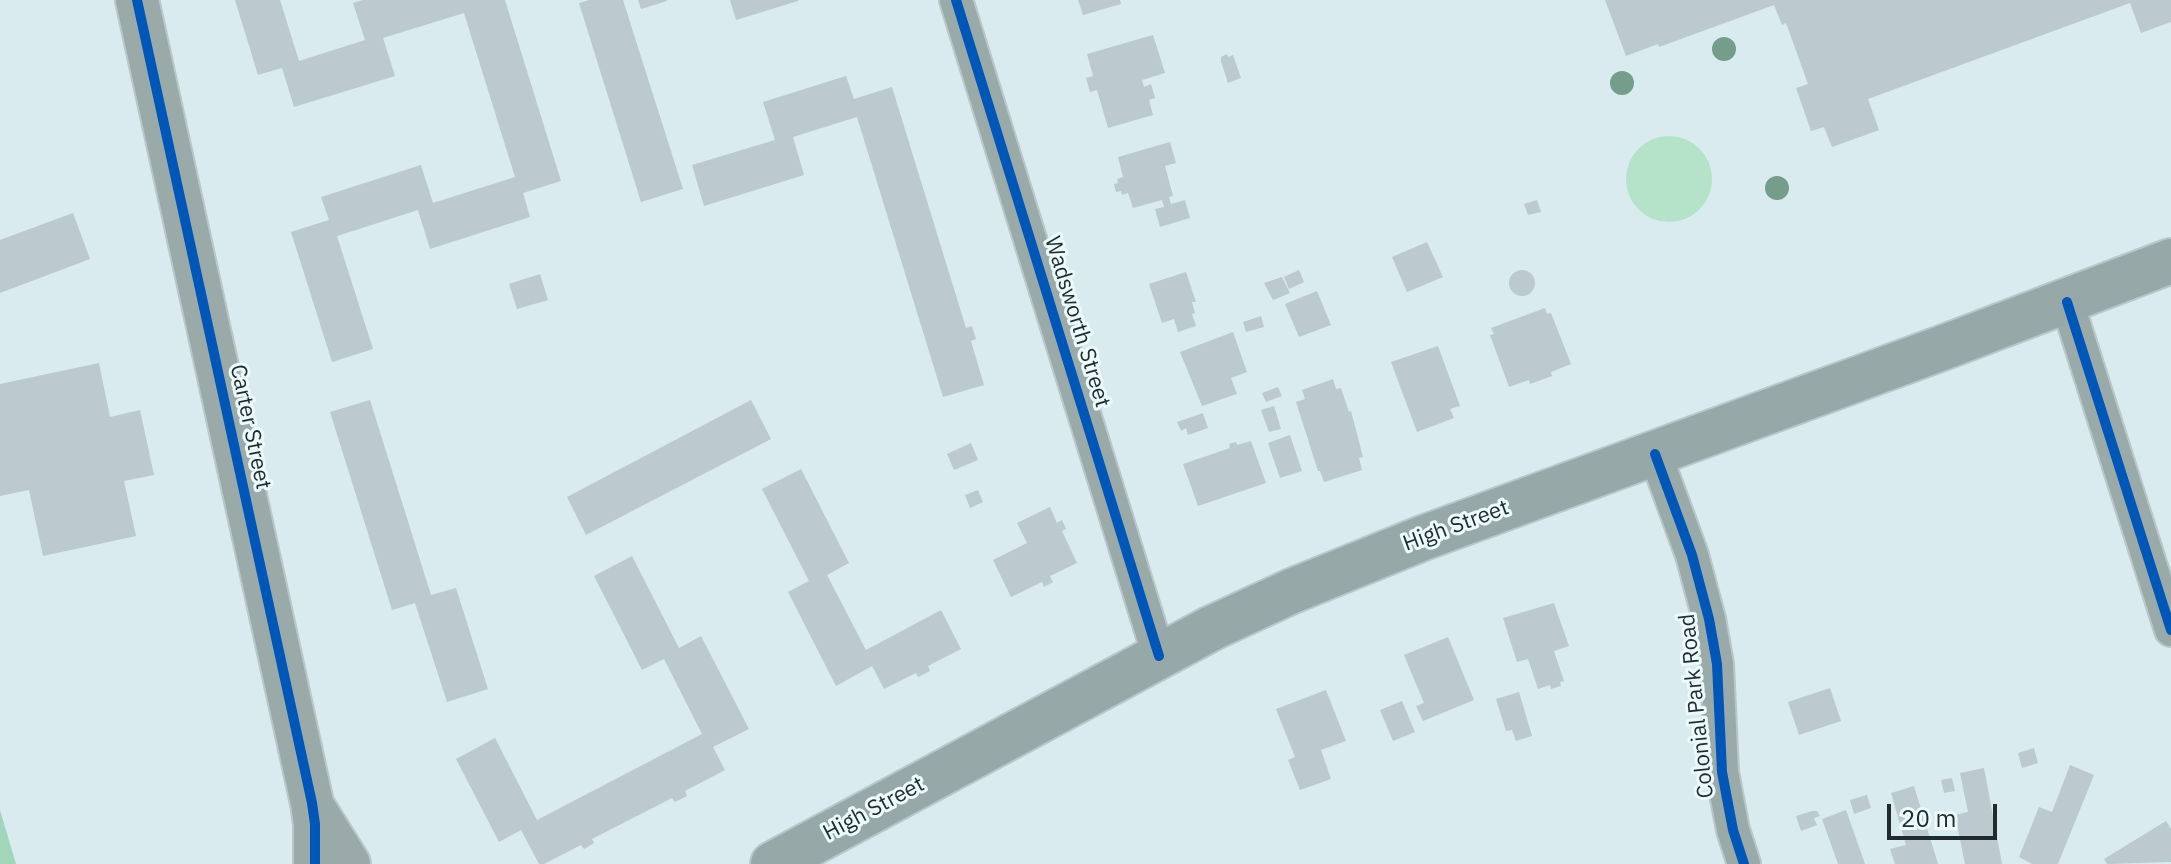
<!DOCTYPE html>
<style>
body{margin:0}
#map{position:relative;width:2171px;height:864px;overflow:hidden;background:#d9ebee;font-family:"IBM Plex Sans",sans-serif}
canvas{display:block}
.scale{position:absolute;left:1887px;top:804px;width:110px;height:36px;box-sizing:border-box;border:4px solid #1f2b2d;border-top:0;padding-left:10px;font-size:24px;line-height:28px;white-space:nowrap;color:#1f2b2d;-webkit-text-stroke:6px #edfafc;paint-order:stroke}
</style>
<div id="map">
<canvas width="2171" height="864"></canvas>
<div class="scale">20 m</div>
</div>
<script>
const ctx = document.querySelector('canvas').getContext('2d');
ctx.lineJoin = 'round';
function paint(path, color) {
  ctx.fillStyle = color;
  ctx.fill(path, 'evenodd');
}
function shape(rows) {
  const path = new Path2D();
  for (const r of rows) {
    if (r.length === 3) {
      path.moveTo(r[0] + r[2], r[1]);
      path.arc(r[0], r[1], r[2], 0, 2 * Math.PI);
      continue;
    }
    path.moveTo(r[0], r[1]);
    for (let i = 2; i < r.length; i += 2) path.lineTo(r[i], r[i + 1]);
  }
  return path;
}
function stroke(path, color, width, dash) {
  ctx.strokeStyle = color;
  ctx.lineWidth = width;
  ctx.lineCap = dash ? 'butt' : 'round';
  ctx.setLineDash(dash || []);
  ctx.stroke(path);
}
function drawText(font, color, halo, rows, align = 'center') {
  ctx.font = font + ' "IBM Plex Sans",sans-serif';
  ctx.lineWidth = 6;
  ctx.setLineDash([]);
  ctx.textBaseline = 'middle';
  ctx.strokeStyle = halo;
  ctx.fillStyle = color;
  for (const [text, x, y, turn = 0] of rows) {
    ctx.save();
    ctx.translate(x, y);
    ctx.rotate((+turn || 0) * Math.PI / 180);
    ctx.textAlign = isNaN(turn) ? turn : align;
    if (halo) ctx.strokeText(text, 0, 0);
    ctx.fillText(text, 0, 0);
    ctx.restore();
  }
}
paint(shape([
 [1669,179,43]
]), '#b4e3ca');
paint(shape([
 [0,810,16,864,0,864]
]), '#a1d6ba');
paint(shape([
 [235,0,280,0,299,61,365,40,353,3,363,0,505,0,561,181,523,193,530,217,430,249,418,210,337,236,373,349,332,362,291,232,329,220,321,197,421,165,433,203,515,177,464,13,383,38,395,76,294,107,282,68,258,75],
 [589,0,623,0,683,189,641,202,579,3],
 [638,0,666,0,667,1,641,9],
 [730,0,798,0,798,1,736,20],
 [1078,0,1120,0,1121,4,1083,15],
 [1605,0,2171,0,2171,22,2141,33,2130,3,1868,99,1879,130,1832,147,1824,127,1811,131,1796,88,1808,84,1786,23,1782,25,1774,5,1659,47,1658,44,1626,56],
 [1153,35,1165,73,1142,80,1144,87,1151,84,1155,98,1149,100,1153,115,1108,128,1097,90,1090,92,1086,78,1093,76,1087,54],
 [1227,54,1228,57,1233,55,1241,78,1228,83,1221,61,1221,57],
 [846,76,854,99,892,87,966,328,972,326,976,339,971,341,984,385,943,397,857,117,793,137,804,175,704,206,692,165,775,140,763,102],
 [1170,142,1176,163,1165,166,1173,196,1169,197,1171,204,1185,200,1190,218,1160,227,1155,209,1164,207,1162,200,1133,208,1128,193,1122,195,1121,191,1116,192,1114,184,1118,183,1117,179,1123,177,1118,157],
 [1537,200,1541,212,1528,215,1524,204],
 [73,213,90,259,0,293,0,240],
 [1427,242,1443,277,1407,292,1392,257],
 [1299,270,1304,282,1289,289,1284,277],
 [1522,283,13],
 [1186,272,1196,302,1192,302,1195,313,1192,314,1196,326,1178,332,1174,319,1162,323,1149,284],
 [540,274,548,300,517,309,509,284],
 [1282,277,1290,293,1273,300,1264,283],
 [1317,291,1331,325,1299,337,1285,304],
 [1545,308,1547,314,1551,313,1571,364,1551,372,1552,376,1530,384,1529,380,1509,387,1490,335,1494,334,1491,328],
 [1261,316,1264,327,1246,332,1243,322],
 [1233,332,1247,372,1231,378,1237,394,1202,406,1180,352],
 [1438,346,1460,406,1450,409,1454,418,1417,432,1391,362],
 [99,363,110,417,140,410,154,475,124,481,136,536,43,556,29,490,0,496,0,384],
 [1333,379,1336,389,1341,388,1349,412,1351,411,1363,457,1359,458,1362,470,1324,482,1320,471,1318,471,1296,402,1305,399,1302,390],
 [1278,387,1282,396,1266,402,1262,393],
 [370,400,431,595,456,588,488,689,447,702,415,603,392,610,330,412],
 [751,400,771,439,586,535,567,497],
 [1274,406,1281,429,1269,432,1261,410],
 [1203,413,1208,428,1188,435,1186,428,1181,431,1177,422],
 [1290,435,1302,471,1280,478,1268,443],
 [1251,441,1266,483,1198,506,1183,464,1230,448,1229,444,1236,442,1237,445],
 [971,443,978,460,954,470,947,454],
 [801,469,849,563,827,575,866,650,941,610,961,649,928,666,930,671,918,677,916,673,884,689,872,666,836,686,788,592,809,581,762,489],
 [978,490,983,502,970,508,965,495],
 [1050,507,1057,523,1062,520,1066,529,1062,531,1077,563,1050,576,1053,582,1044,587,1042,582,1011,597,993,560,1027,543,1017,523],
 [632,556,679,648,701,636,749,729,713,747,725,770,685,791,687,796,675,802,672,798,592,839,594,843,584,849,581,845,544,864,539,864,521,830,499,842,456,759,495,738,537,820,702,734,664,659,642,670,594,576],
 [1554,603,1569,646,1554,651,1564,681,1560,682,1561,686,1551,689,1550,685,1538,689,1528,659,1517,662,1503,618],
 [1448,637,1474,700,1423,721,1416,706,1424,703,1404,655],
 [1830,688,1841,721,1799,735,1788,702],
 [1326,690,1346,741,1321,750,1331,779,1300,790,1288,760,1295,757,1276,709],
 [1519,692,1532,736,1516,741,1512,730,1506,731,1496,699],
 [1402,701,1415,732,1393,741,1380,710],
 [2034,748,2038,763,2022,768,2018,753],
 [2070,765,2094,775,2058,864,2032,864,2019,857,2039,807,2052,812],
 [1984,768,2002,864,1965,864,1955,815,1968,812,1960,773],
 [1952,778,1955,791,1944,793,1941,780],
 [1914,786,1938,864,1895,864,1890,849,1906,845,1891,793],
 [1867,795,1871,808,1854,814,1850,800],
 [1846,810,1865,864,1838,864,1822,819],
 [1812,811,1817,811,1820,816,1814,818,1817,825,1801,831,1796,816],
 [2166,821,2171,829,2171,862,2107,864,2104,859]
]), '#bcc9ce');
const minor = shape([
 [956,0,1159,656],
 [2067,302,2171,630],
 [1655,454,1692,555,1709,619,1717,664,1722,772,1733,830,1744,864]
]);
const tertiary = shape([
 [137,0,312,803,315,824,315,864],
 [314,808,349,864]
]);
const secondary = shape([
 [773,864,1212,628,1292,591,1423,538,1942,348,2171,261]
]);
stroke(minor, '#b9c7ca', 36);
stroke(tertiary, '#b9c7ca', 46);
stroke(secondary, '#b9c7ca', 48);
stroke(minor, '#9aaaa9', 32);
stroke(tertiary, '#9aaaa9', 42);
stroke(secondary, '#96a9a8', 44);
stroke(shape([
 [137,0,312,803,315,824,315,864],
 [956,0,1159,656],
 [2067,302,2171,630],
 [1655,454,1692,555,1709,619,1717,664,1722,772,1733,830,1744,864]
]), '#0057b8', 10);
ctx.fillStyle = '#759d8b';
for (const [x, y] of [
 [1724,49],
 [1622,83],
 [1777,188]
]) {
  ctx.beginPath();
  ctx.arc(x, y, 12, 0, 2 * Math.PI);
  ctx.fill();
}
drawText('22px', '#1f2b2d', '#edfafc', [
 ["Wadsworth Street",1077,322,73],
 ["Carter Street",250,427,78],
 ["High Street",1456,526,-20],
 ["Colonial Park Road",1697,706,-96],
 ["High Street",874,809,-28]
]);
</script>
